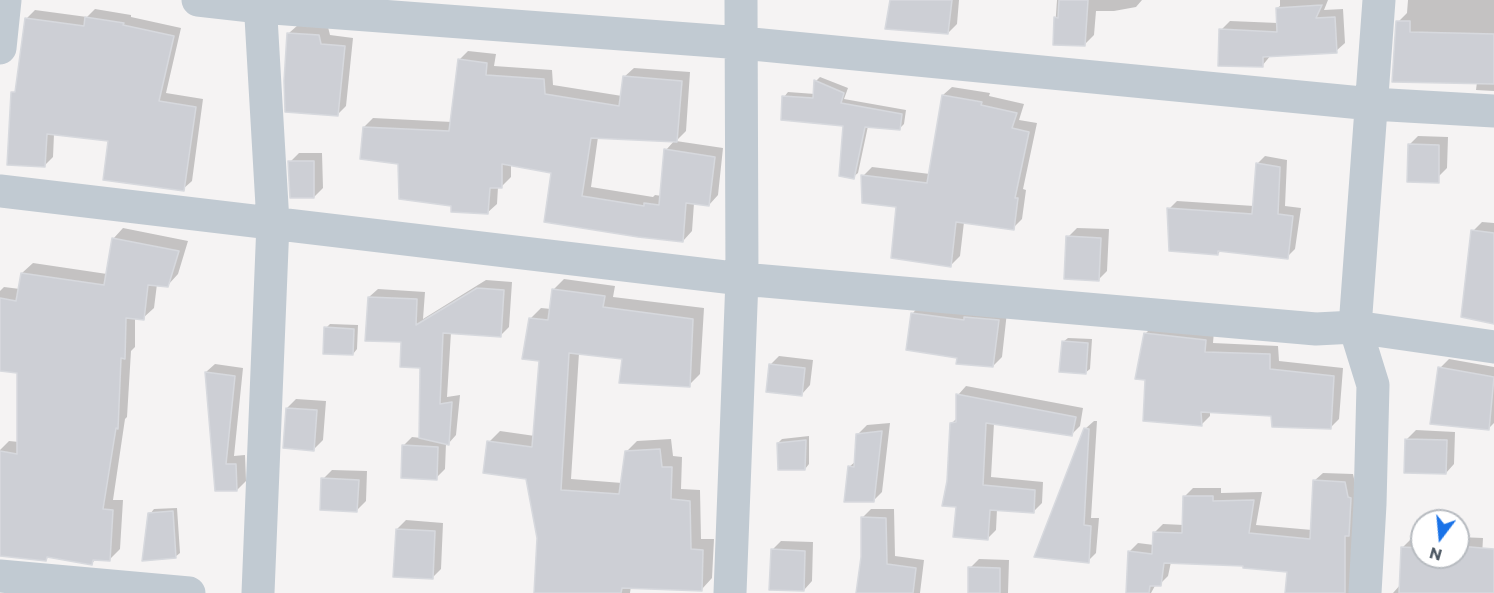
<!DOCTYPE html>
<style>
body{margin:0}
#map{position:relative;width:1494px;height:593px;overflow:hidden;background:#f5f3f3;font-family:Commissioner,sans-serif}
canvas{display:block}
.north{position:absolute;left:1410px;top:509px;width:60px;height:60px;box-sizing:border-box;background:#fff;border:2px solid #b7bbc0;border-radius:50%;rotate:196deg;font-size:16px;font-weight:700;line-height:24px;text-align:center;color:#4a5661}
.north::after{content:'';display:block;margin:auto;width:21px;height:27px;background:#1a73e8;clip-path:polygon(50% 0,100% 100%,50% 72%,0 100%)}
</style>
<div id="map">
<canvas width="1494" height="593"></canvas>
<div class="north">N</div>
</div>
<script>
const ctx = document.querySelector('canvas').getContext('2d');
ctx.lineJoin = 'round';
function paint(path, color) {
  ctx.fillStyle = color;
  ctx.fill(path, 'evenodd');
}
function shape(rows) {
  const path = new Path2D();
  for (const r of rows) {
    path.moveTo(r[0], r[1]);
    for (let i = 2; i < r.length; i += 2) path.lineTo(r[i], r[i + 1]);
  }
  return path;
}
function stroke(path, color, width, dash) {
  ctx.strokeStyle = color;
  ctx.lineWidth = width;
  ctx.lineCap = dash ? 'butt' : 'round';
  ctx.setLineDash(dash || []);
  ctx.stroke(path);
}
paint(shape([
 [891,0,959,0,957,24,948,33],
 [1057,0,1142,0,1136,7,1114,11,1096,11,1094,35,1085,44,1054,43],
 [1280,0,1328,0,1324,10,1343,9,1345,43,1336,51,1271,55,1262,66,1221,30,1230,21,1278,23,1277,8,1280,6],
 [1408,0,1494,0,1494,91,1476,90,1477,82,1393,80,1398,22,1407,13],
 [95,9,131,15,131,17,181,28,166,93,203,99,192,181,183,189,109,140,54,134,53,157,44,166,26,19,35,10,87,17],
 [298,25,328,27,330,35,353,38,346,106,337,115,289,33],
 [468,51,496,54,494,66,552,70,553,85,622,96,624,77,634,68,690,72,686,131,676,141,723,148,718,195,709,205,694,203,692,231,683,241,545,221,553,172,511,164,511,177,502,186,498,187,497,204,487,213,453,205,400,162,364,127,373,118,452,122,459,60],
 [598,137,675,140,666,150,662,196,655,195,653,197,591,187],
 [820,77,848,88,844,99,906,110,904,124,899,129,868,126,858,173,853,177,845,124,784,97,788,92,815,94,816,81],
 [952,87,990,93,989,96,1024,104,1019,120,1037,123,1023,189,1026,190,1022,219,1013,228,964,222,960,256,951,265,898,205,863,176,872,167,930,174,943,95],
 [1418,136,1448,137,1447,168,1438,177,1409,145],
 [299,153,322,153,323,188,314,197,290,162],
 [1265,156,1287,160,1285,206,1301,208,1295,249,1287,257,1221,250,1218,254,1169,209,1177,201,1254,206,1257,164],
 [1482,222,1494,223,1494,323,1473,231],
 [123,228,188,241,178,274,168,285,157,284,154,308,143,318,135,318,135,347,131,351,127,417,125,419,113,500,123,500,120,549,110,559,96,559,91,564,49,556,46,560,0,554,0,450,9,441,19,442,19,372,0,369,0,291,4,287,20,289,22,273,33,263,107,274,113,239],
 [1077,228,1109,229,1107,271,1098,280,1068,237],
 [564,279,615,286,613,297,704,308,700,374,689,385,624,358,579,353,571,479,622,483,626,452,637,441,671,439,673,456,682,457,681,489,700,490,701,539,714,539,712,578,702,589,631,586,630,593,536,593,538,538,528,478,489,442,500,431,535,436,541,359,530,319,541,308,551,309,553,290],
 [486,280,512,282,509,327,501,335,451,332,447,397,460,395,456,435,448,444,446,443,445,469,436,478,403,446,412,437,421,438,422,366,369,297,378,289,425,292,423,319],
 [921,304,1007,312,1002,357,993,366,959,357,913,313],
 [330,324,358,325,357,349,353,354,326,328],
 [1154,325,1214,331,1213,343,1278,346,1279,361,1343,368,1339,419,1330,428,1272,414,1210,411,1210,416,1201,425,1147,379,1145,334],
 [1068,338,1092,339,1090,369,1085,373,1063,342],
 [779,356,813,360,810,385,802,394,770,365],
 [1449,359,1494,367,1494,423,1489,428,1440,368],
 [215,364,243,368,234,456,245,455,246,481,237,490,216,490,206,372],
 [966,386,1083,408,1080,426,1072,434,994,423,991,477,1043,482,1042,503,1033,512,997,509,996,530,987,539,957,506,949,481,951,424,958,417,958,395],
 [296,399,326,401,323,440,314,449,287,408],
 [1094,421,1097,421,1091,518,1099,518,1096,553,1088,561,1037,556,1085,429],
 [890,423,882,492,873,501,849,467,856,461,858,434,867,425],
 [1416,430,1455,432,1454,464,1446,473,1407,439],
 [809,436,809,464,805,469,778,443,782,439],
 [332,470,367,471,366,501,357,510,323,479],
 [1323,473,1353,474,1356,488,1353,593,1286,593,1289,571,1245,565,1171,562,1168,576,1160,584,1156,584,1151,593,1127,593,1130,551,1138,543,1154,545,1155,532,1163,524,1184,525,1184,497,1193,488,1221,488,1221,493,1262,492,1256,525,1312,530,1314,481],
 [177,508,180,553,175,557,150,514,154,509],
 [871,509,894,509,895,556,924,560,920,593,858,593,862,557,862,518],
 [406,520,443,523,441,569,432,578,397,529],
 [1458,537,1483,538,1481,575,1437,593,1393,593,1401,584,1402,548,1411,539,1422,539,1422,557,1458,557],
 [781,541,813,542,812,581,804,590,772,550],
 [979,559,1009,560,1008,593,969,593,970,568]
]), '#0003');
const building = shape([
 [890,0,952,0,948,34,885,29,890,0],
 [1059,0,1088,0,1085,46,1053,45,1054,17,1058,18,1059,0],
 [1322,5,1316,18,1335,17,1337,53,1263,57,1263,67,1218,66,1219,29,1277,32,1276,8,1322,5],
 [85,17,124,23,123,25,174,36,159,101,196,107,184,191,103,180,108,141,47,134,45,167,7,165,11,92,15,92,25,18,84,26,85,17],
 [1396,21,1410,21,1410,32,1494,34,1494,84,1392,82,1396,21],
 [287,33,319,35,321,44,345,46,338,116,285,112,284,81,287,33],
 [458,59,487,63,486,75,544,79,545,94,619,106,623,76,682,81,677,142,591,138,582,196,644,206,644,203,659,205,664,149,715,157,709,206,686,203,683,242,638,237,544,222,551,173,502,164,502,188,490,188,488,214,451,212,451,206,399,199,398,164,360,159,363,127,449,131,458,59],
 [814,80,844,93,841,103,902,114,900,130,865,127,854,179,839,176,843,126,781,120,782,96,813,98,814,80],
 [942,95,982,102,981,105,1017,113,1012,128,1029,132,1015,198,1018,198,1014,230,956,222,951,267,891,258,896,207,862,203,861,175,927,183,942,95],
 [1408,144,1439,145,1439,183,1407,182,1408,144],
 [288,161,314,161,314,198,290,198,288,161],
 [1256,163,1280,167,1278,214,1293,216,1288,259,1218,251,1218,255,1169,251,1167,208,1252,214,1256,163],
 [1471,230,1494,233,1494,324,1461,317,1471,230],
 [1066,236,1101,238,1099,281,1064,279,1066,236],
 [112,238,179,251,168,287,148,285,144,320,126,318,125,359,121,358,118,429,116,428,103,509,113,510,110,561,93,560,92,565,47,557,46,561,0,556,0,451,17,454,17,373,0,371,0,298,16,301,21,273,104,285,112,238],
 [477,288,504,290,501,337,443,333,440,404,452,402,449,445,419,438,420,368,400,367,401,342,365,341,368,297,417,299,416,325,477,288],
 [552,289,605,296,603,307,693,319,690,387,619,383,622,359,569,353,561,490,619,494,625,451,660,449,662,467,672,467,671,499,690,501,691,549,703,550,702,591,622,588,621,593,534,593,537,538,526,479,483,473,487,441,532,447,539,361,522,359,529,318,548,320,552,289],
 [911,313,964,320,964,317,999,320,993,367,956,364,957,358,906,350,911,313],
 [324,327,354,329,353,355,323,354,324,327],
 [1144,333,1206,340,1205,352,1270,354,1270,369,1334,376,1331,429,1272,427,1271,416,1201,412,1202,426,1143,421,1145,380,1135,379,1144,333],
 [1062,341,1088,343,1086,374,1059,372,1062,341],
 [769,364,805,368,802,396,766,392,769,364],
 [1438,367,1494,377,1489,430,1430,424,1438,367],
 [205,372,235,376,226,464,236,464,237,491,215,491,205,372],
 [956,394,1076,417,1072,436,986,423,983,485,1035,490,1034,513,990,510,988,540,953,537,956,507,942,506,947,481,950,423,956,422,956,394],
 [286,408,317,410,314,451,283,448,286,408],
 [1084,428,1089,429,1084,525,1091,526,1089,563,1034,557,1084,428],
 [882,431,874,502,844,502,848,466,854,467,856,434,882,431],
 [1405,439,1447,440,1446,474,1404,473,1405,439],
 [806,440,805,470,778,470,777,443,806,440],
 [402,445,438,447,437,480,401,478,402,445],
 [321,478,359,480,357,512,320,510,321,478],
 [1313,480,1345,482,1348,497,1351,498,1349,536,1345,536,1345,593,1285,593,1287,572,1243,568,1243,566,1164,563,1161,586,1150,586,1149,593,1126,593,1128,551,1152,554,1153,532,1182,533,1183,496,1213,496,1213,501,1254,500,1249,533,1310,539,1313,480],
 [173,511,176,558,142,561,148,513,173,511],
 [861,517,886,518,887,564,916,568,913,593,856,593,861,557,861,517],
 [396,529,435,531,433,579,393,577,396,529],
 [1458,546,1494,549,1494,593,1399,593,1401,547,1422,548,1422,557,1458,557,1458,546],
 [771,549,805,551,804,591,769,590,771,549],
 [968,567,1000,568,1000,593,968,593,968,567]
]);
paint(building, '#cdcfd5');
stroke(building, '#d7d9de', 1.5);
stroke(shape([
 [198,0,260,7,742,43,1372,104,1494,111],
 [0,48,5,0],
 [0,191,742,279,1316,329,1355,327,1494,347],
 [0,576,189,593],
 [258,593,273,223,260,0],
 [730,593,742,279,741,0],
 [1365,593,1370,504,1373,385,1355,327,1379,0]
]), '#c1cad2', 33);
</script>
